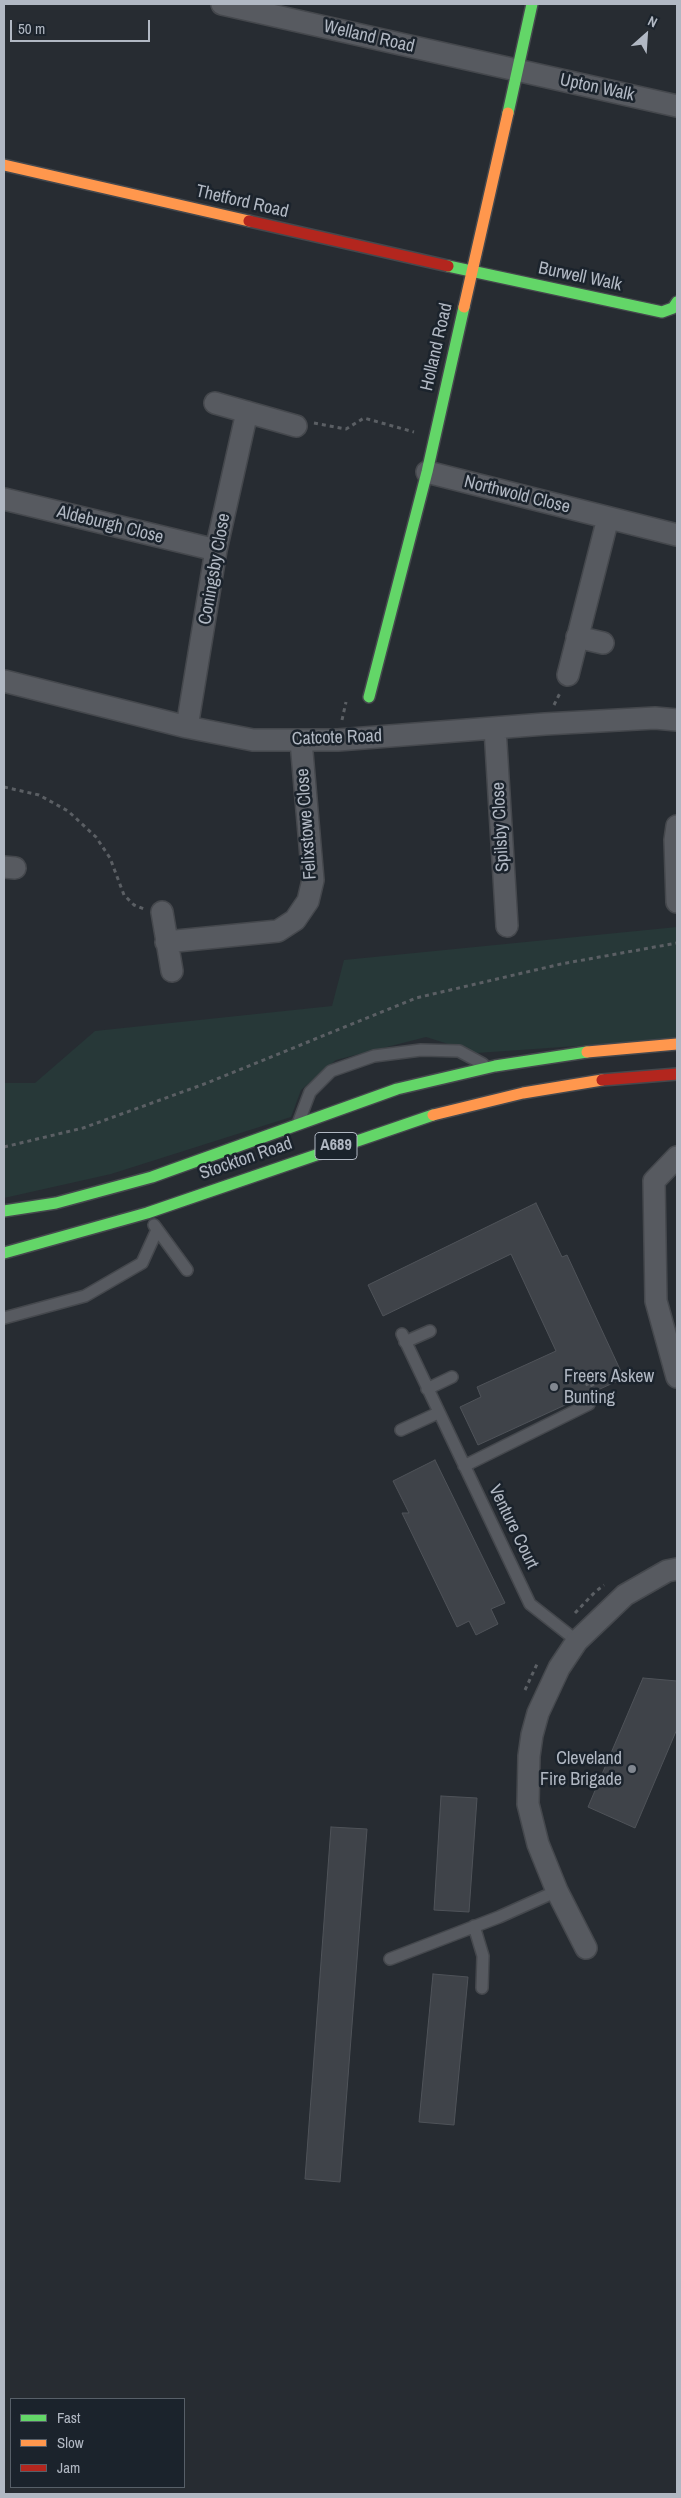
<!DOCTYPE html>
<style>
body{margin:0}
#map{position:relative;width:681px;height:2498px;overflow:hidden;background:#272c32;font-family:"Archivo Narrow",sans-serif}
canvas{display:block}
.frame{position:absolute;inset:0;border:5px solid #b1b8c3;pointer-events:none}
.legend{position:absolute;left:10px;top:2398px;width:175px;height:90px;box-sizing:border-box;background:#1b232c;border:1px solid #575f68;margin:0;padding:6px 9px;list-style:none;font-size:15px;color:#b1b8c3}
.legend li{display:flex;align-items:center;gap:10px;height:25px}
.legend b{width:25px;border:1px solid #575f68}
.north{position:absolute;left:621px;top:10px;width:50px;height:50px;-webkit-text-stroke:4px #1b232c;paint-order:stroke;rotate:26deg;font-size:14px;font-weight:700;line-height:20px;text-align:center;color:#b1b8c3}
.north::after{content:'';display:block;margin:auto;width:18px;height:22px;background:#b1b8c3;clip-path:polygon(50% 0,100% 100%,50% 72%,0 100%)}
.scale{position:absolute;left:10px;top:20px;width:140px;height:22px;box-sizing:border-box;border:2px solid #b1b8c3;border-top:0;padding-left:6px;font-size:15px;line-height:18px;white-space:nowrap;color:#b1b8c3;-webkit-text-stroke:4px #1b232c;paint-order:stroke}
</style>
<div id="map">
<canvas width="681" height="2498"></canvas>
<div class="frame"></div>
<ul class="legend">
<li><b style="height:6px;background:#63d668"></b>Fast</li>
<li><b style="height:6px;background:#ff974d"></b>Slow</li>
<li><b style="height:6px;background:#b3261e"></b>Jam</li>
</ul>
<div class="north">N</div>
<div class="scale">50 m</div>
</div>
<script>
const ctx = document.querySelector('canvas').getContext('2d');
ctx.lineJoin = 'round';
function paint(path, color) {
  ctx.fillStyle = color;
  ctx.fill(path, 'evenodd');
}
function shape(rows) {
  const path = new Path2D();
  for (const r of rows) {
    path.moveTo(r[0], r[1]);
    for (let i = 2; i < r.length; i += 2) path.lineTo(r[i], r[i + 1]);
  }
  return path;
}
function stroke(path, color, width, dash) {
  ctx.strokeStyle = color;
  ctx.lineWidth = width;
  ctx.lineCap = dash ? 'butt' : 'round';
  ctx.setLineDash(dash || []);
  ctx.stroke(path);
}
function drawText(font, color, halo, rows, align = 'center') {
  ctx.font = font + ' "Archivo Narrow",sans-serif';
  ctx.lineWidth = 5;
  ctx.setLineDash([]);
  ctx.textBaseline = 'middle';
  ctx.strokeStyle = halo;
  ctx.fillStyle = color;
  for (const [text, x, y, turn = 0] of rows) {
    ctx.save();
    ctx.translate(x, y);
    ctx.rotate((+turn || 0) * Math.PI / 180);
    ctx.textAlign = isNaN(turn) ? turn : align;
    if (halo) ctx.strokeText(text, 0, 0);
    ctx.fillText(text, 0, 0);
    ctx.restore();
  }
}
paint(shape([
 [677,927,677,1039,477,1053,426,1037,336,1060,301,1090,291,1117,111,1174,4,1198,4,1083,35,1083,95,1031,332,1006,344,960]
]), '#273838');
const building = shape([
 [536,1203,562,1257,567,1255,624,1378,478,1445,460,1407,481,1397,477,1387,556,1351,511,1254,383,1316,368,1285,536,1203],
 [435,1460,505,1603,491,1609,498,1624,476,1635,469,1621,457,1627,402,1513,409,1513,393,1481,435,1460],
 [643,1678,677,1681,677,1729,635,1828,588,1807,643,1678],
 [441,1796,477,1798,469,1912,434,1910,441,1796],
 [331,1827,367,1829,340,2182,305,2179,331,1827],
 [433,1974,468,1977,454,2125,419,2122,433,1974]
]);
paint(building, '#3f4349');
stroke(building, '#4f5359', 1);
const lane = shape([
 [299,1121,310,1092,331,1071,374,1056,421,1050,459,1051,483,1064],
 [154,1225,187,1270],
 [4,1318,85,1296,142,1263,157,1230],
 [402,1334,530,1604,577,1641],
 [405,1342,430,1331],
 [427,1389,452,1377],
 [401,1430,438,1413],
 [464,1466,589,1404],
 [474,1926,483,1956,482,1988],
 [390,1959,499,1917,557,1891]
]);
const street = shape([
 [222,4,677,106],
 [215,403,296,426],
 [427,472,677,535],
 [4,499,216,550],
 [577,637,603,643],
 [568,675,608,518],
 [4,681,187,727,253,740,338,740,545,724,655,718,677,720],
 [187,727,216,550,247,412],
 [495,728,507,926],
 [677,826,675,840,677,902],
 [4,867,15,868],
 [162,912,172,971],
 [166,942,278,931,295,920,308,901,313,880,301,741],
 [677,1157,654,1181,656,1301,677,1377],
 [586,1948,557,1891,538,1844,528,1804,529,1756,532,1735,538,1713,559,1668,577,1641,625,1595,667,1571,677,1569]
]);
const fast = shape([
 [508,113,532,4],
 [448,266,662,312,673,308,677,302],
 [369,697,427,472,464,307],
 [4,1211,56,1203,152,1177,397,1089,495,1066,587,1052],
 [4,1253,147,1213,433,1115]
]);
const slow = shape([
 [4,165,249,221],
 [464,307,508,113],
 [587,1052,677,1044],
 [433,1115,523,1093,602,1080]
]);
const jam = shape([
 [249,221,448,266],
 [602,1080,677,1074]
]);
stroke(lane, '#45484d', 14);
stroke(street, '#45484d', 24);
stroke(fast, '#45484d', 14);
stroke(slow, '#45484d', 14);
stroke(jam, '#45484d', 14);
stroke(shape([
 [314,423,346,429,364,418,414,432],
 [554,705,561,691],
 [342,720,346,702],
 [4,787,39,795,68,811,96,837,110,858,124,895,134,905,144,909],
 [4,1147,83,1128,207,1083,416,998,561,964,677,943],
 [586,1382,588,1387,594,1384,591,1378],
 [575,1613,595,1592,604,1585],
 [525,1690,538,1662]
]), '#5b5f64', 3, [4, 4]);
stroke(lane, '#575a60', 11);
stroke(street, '#575a60', 21);
stroke(fast, '#63d668', 11);
stroke(slow, '#ff974d', 11);
stroke(jam, '#b3261e', 11);
for (const [x, y, r, color] of [
 [554,1387,5,"#818790"],
 [632,1769,5,"#818790"]
]) {
  const dot = new Path2D();
  dot.arc(x, y, r, 0, 2 * Math.PI);
  ctx.fillStyle = color;
  ctx.fill(dot);
  stroke(dot, '#1b232c', 2);
}
for (const [x, y, w] of [
 [336,1146,42]
]) {
  const box = new Path2D();
  box.roundRect(x - w / 2, y - 13.5, w, 27, 4);
  ctx.fillStyle = '#1b232c';
  ctx.fill(box);
  stroke(box, '#b1b8c3', 1);
}
drawText('bold 16px', '#b1b8c3', null, [
 ["A689",336,1146]
]);
drawText('18px', '#b1b8c3', '#1b232c', [
 ["Welland Road",369,37,13],
 ["Upton Walk",597,88,12],
 ["Thetford Road",242,202,13],
 ["Burwell Walk",580,277,12],
 ["Holland Road",437,347,-77],
 ["Northwold Close",517,495,14],
 ["Aldeburgh Close",110,525,14],
 ["Coningsby Close",215,569,-80],
 ["Catcote Road",337,738,-2],
 ["Felixstowe Close",307,824,-94],
 ["Spilsby Close",501,827,-93],
 ["Stockton Road",246,1159,-19],
 ["Venture Court",513,1527,64]
]);
drawText('18px', '#b1b8c3', '#1b232c', [
 ["Freers Askew",564,1377],
 ["Bunting",564,1398],
 ["Cleveland",622,1759,"right"],
 ["Fire Brigade",622,1780,"right"]
], 'left');
</script>
